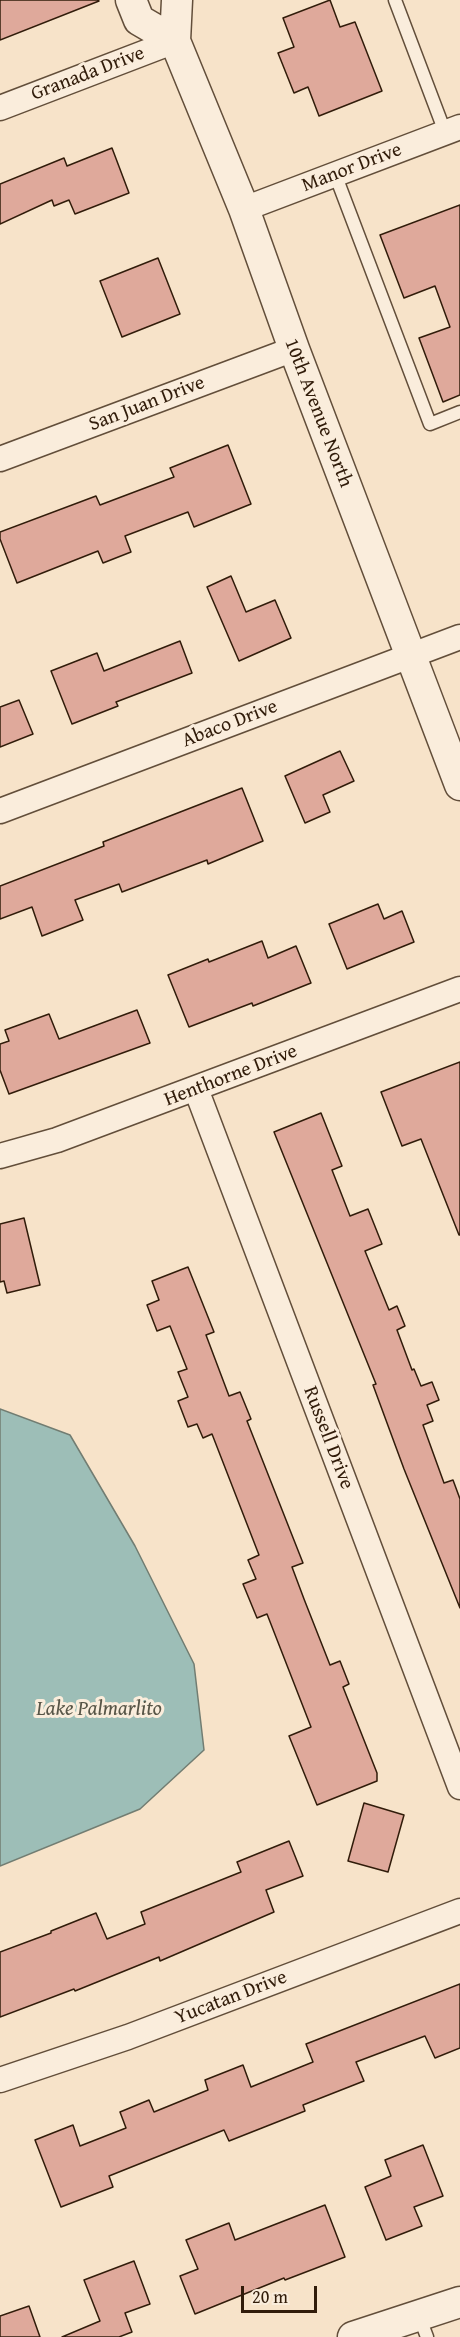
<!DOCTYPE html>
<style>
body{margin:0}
#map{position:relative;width:460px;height:2337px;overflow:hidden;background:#f7e3c9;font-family:"Gentium Book Plus",serif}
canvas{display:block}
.scale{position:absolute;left:241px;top:2286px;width:76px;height:27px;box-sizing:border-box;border:3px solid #311c0a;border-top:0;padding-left:8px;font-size:18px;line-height:21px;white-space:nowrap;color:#311c0a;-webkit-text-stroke:4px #faeddc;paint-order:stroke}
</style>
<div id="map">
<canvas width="460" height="2337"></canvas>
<div class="scale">20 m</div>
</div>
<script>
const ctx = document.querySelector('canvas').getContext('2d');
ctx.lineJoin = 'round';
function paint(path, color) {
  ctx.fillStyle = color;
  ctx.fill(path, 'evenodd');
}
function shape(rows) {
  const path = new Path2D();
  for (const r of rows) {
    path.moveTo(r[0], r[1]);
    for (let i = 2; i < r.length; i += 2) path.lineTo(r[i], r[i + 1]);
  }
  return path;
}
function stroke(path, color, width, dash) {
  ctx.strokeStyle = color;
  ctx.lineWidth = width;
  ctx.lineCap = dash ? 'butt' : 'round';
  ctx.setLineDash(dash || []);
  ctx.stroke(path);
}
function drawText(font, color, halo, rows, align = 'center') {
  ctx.font = font + ' "Gentium Book Plus",serif';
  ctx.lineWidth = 6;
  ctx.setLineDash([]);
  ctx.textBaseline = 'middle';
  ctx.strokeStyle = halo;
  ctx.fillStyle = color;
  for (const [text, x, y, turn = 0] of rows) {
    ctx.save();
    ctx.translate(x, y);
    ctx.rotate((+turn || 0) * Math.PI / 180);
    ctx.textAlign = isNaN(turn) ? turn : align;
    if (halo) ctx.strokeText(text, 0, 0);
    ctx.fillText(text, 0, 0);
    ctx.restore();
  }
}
const water = shape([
 [0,1409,70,1435,135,1546,194,1664,204,1750,140,1809,0,1866,0,1409]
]);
paint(water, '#9dbeb7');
stroke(water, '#727d72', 1.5);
const building = shape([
 [0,0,98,0,99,1,0,40,0,0],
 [330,0,340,27,355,22,382,91,319,116,308,87,294,93,278,53,294,47,283,18,330,0],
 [112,148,129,193,75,214,69,200,54,206,52,200,0,224,0,184,64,158,67,166,112,148],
 [460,205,460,395,443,402,419,338,450,327,435,286,404,298,380,235,460,205],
 [158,258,180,314,122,337,100,281,158,258],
 [228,445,251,504,194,527,188,512,125,536,131,552,103,563,98,551,17,583,0,539,0,532,96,496,100,505,174,477,170,468,228,445],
 [231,576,246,612,275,600,291,638,239,661,207,587,231,576],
 [180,641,192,673,116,702,118,706,72,724,51,671,97,653,104,671,180,641],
 [19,700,33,734,0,747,0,707,19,700],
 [340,751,354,781,323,795,330,812,305,823,285,776,340,751],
 [242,788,263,841,208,864,207,860,122,892,119,884,75,900,83,920,42,936,32,907,0,919,0,886,104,846,103,842,242,788],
 [378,904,384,919,402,911,414,942,347,969,329,924,378,904],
 [262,941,268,958,296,946,311,983,253,1006,252,1003,189,1027,168,975,208,959,209,962,262,941],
 [137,1010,150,1043,9,1094,0,1070,0,1044,9,1041,5,1030,49,1014,59,1039,137,1010],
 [460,1062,460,1235,459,1235,421,1139,402,1146,381,1092,460,1062],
 [321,1113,342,1166,332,1170,350,1216,368,1209,382,1244,365,1251,389,1310,397,1306,405,1326,397,1330,412,1370,414,1369,421,1386,432,1382,439,1400,427,1405,433,1421,423,1425,444,1483,453,1480,460,1499,460,1608,404,1469,373,1385,376,1384,274,1132,321,1113],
 [24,1218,40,1285,7,1293,4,1281,0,1282,0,1224,24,1218],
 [188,1267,214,1332,206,1335,229,1396,240,1392,251,1419,247,1421,303,1563,292,1567,304,1599,330,1665,340,1661,349,1684,343,1687,377,1773,377,1781,317,1805,289,1736,311,1727,267,1614,257,1618,243,1584,256,1579,248,1560,259,1555,212,1434,203,1438,197,1424,188,1427,178,1401,188,1397,178,1372,187,1369,170,1326,157,1331,147,1305,159,1300,152,1281,188,1267],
 [364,1803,404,1815,388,1872,348,1861,364,1803],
 [289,1841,303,1876,266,1890,274,1912,160,1961,159,1957,75,1991,74,1989,0,2017,0,1952,51,1933,51,1931,96,1913,107,1939,145,1924,141,1912,241,1872,237,1862,289,1841],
 [460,1984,460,2048,435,2058,425,2036,356,2062,364,2081,303,2105,305,2111,229,2141,224,2130,109,2176,113,2187,61,2207,35,2140,73,2125,80,2146,126,2128,120,2112,149,2100,154,2112,208,2090,205,2080,243,2065,251,2087,313,2062,306,2044,460,1984],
 [423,2145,443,2196,414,2207,422,2226,386,2240,365,2187,391,2176,385,2160,423,2145],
 [325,2205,345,2257,285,2280,284,2278,195,2314,180,2276,198,2269,186,2240,229,2223,235,2240,325,2205],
 [134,2261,150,2304,125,2313,132,2332,119,2337,62,2337,100,2321,84,2280,134,2261],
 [29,2306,40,2337,0,2337,0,2316,29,2306]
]);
paint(building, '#dfa99b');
stroke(building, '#311c0a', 1.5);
const service = shape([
 [395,0,445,132],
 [335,174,430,424,460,412],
 [419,2316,427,2337]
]);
const minor = shape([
 [0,108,175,41],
 [244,209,460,127],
 [0,459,294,349],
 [0,811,460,637],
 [196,1089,460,1787],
 [0,1156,57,1140,460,989],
 [0,2080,128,2037,460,1911]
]);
const tertiary = shape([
 [131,0,139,20,175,41],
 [177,0,175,41,244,209,294,349,460,785],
 [353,2337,460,2302]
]);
stroke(service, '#624e3a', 15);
stroke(minor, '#624e3a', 27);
stroke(tertiary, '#624e3a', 33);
stroke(service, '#faeddc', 12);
stroke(minor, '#faeddc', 24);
stroke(tertiary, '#faeddc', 30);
drawText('20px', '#311c0a', '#faeddc', [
 ["Granada Drive",88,74,-21],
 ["Manor Drive",352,168,-21],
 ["San Juan Drive",147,404,-21],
 ["10th Avenue North",318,413,69],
 ["Abaco Drive",230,724,-21],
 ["Henthorne Drive",231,1076,-21],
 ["Russell Drive",328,1438,69],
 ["Yucatan Drive",231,1998,-21]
]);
drawText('italic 21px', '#575547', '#faeddc', [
 ["Lake Palmarlito",99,1710]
]);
</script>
